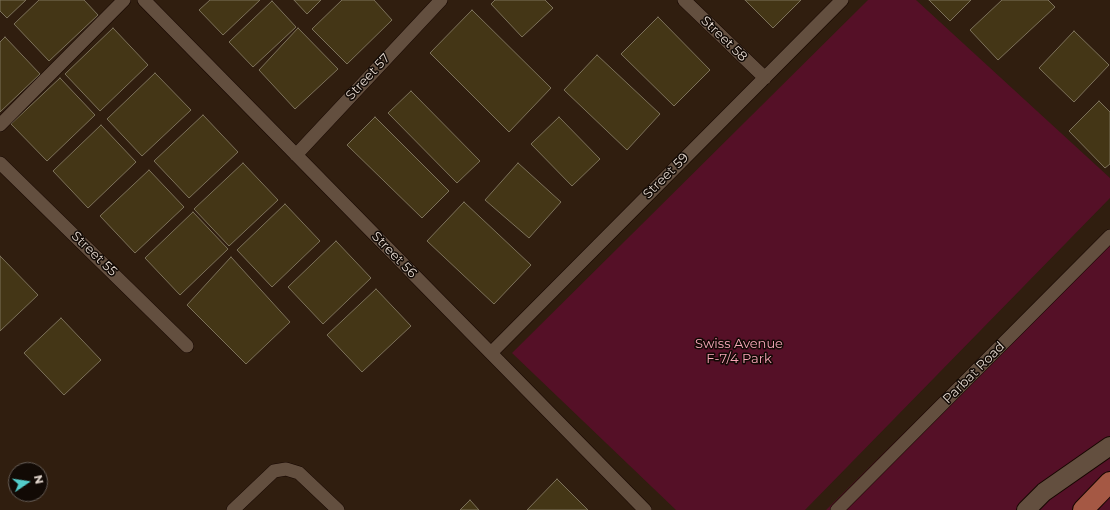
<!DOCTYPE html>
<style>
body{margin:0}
#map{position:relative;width:1110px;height:510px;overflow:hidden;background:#301e0f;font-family:Montserrat,sans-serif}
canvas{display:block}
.north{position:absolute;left:8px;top:462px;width:40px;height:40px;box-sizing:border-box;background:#120a05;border:1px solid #655c55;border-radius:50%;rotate:77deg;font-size:11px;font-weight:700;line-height:16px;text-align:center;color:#e2d6cd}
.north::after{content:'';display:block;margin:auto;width:14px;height:18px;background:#53cdcb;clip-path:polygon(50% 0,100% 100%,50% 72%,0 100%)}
</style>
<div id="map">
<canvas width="1110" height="510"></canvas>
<div class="north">N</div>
</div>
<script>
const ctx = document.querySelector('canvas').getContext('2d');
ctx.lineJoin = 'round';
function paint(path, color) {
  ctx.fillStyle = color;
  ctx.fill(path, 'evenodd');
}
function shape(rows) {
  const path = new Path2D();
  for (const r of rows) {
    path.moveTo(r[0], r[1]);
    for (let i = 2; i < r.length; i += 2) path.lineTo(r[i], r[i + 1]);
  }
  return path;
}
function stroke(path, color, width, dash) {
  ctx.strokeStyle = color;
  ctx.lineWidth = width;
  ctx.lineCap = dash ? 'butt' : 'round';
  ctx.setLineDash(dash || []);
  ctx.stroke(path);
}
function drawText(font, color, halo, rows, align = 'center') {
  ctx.font = font + ' Montserrat,sans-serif';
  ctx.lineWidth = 3;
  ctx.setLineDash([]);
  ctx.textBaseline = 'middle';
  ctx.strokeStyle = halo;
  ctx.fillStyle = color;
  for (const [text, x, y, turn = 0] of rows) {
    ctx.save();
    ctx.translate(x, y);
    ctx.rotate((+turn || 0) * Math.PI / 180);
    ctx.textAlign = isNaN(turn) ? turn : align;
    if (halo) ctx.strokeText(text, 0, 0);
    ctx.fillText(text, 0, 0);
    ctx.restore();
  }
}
paint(shape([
 [868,0,916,0,1110,178,1110,198,805,510,676,510,512,353],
 [1110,229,1110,510,826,510]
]), '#551027');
const building = shape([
 [0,0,26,0,7,18,0,11,0,0],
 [39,0,84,0,98,15,49,61,14,24,39,0],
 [210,0,260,0,223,35,199,10,210,0],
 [294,0,321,0,307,14,294,0],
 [342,0,374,0,392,20,347,64,312,29,342,0],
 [495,0,545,0,553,8,522,37,491,4,495,0],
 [745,0,801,0,773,28,745,0],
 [929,0,971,0,950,21,929,0],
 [1002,0,1048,0,1055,7,998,60,970,30,1002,0],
 [272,1,296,27,253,67,229,42,272,1],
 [472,10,551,88,509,132,430,53,472,10],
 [658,17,710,70,674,106,621,54,658,17],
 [113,28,148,65,100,111,65,74,113,28],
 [298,28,338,69,295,109,259,70,298,28],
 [1074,31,1109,65,1074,102,1039,68,1074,31],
 [5,37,40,74,0,112,0,42,5,37],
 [597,55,660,114,627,150,564,90,597,55],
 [155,73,191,110,142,156,107,119,155,73],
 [60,78,95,115,47,161,11,124,60,78],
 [411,91,480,161,457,183,388,113,411,91],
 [1099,101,1110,112,1110,164,1105,168,1069,131,1099,101],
 [203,115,238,152,189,198,154,161,203,115],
 [375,117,449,191,422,218,347,145,375,117],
 [559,117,600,159,572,186,531,144,559,117],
 [101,125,136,162,88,208,53,171,101,125],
 [243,163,278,200,229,246,194,209,243,163],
 [518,163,561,202,529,238,485,200,518,163],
 [149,170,184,207,135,253,100,216,149,170],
 [464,202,531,265,494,304,427,241,464,202],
 [285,204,320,241,272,287,237,250,285,204],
 [193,212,228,249,180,295,145,258,193,212],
 [336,241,371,278,323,324,288,287,336,241],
 [0,256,38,295,0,331,0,256],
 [231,257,290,322,246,364,187,305,231,257],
 [376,289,411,326,362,372,327,335,376,289],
 [61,318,101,360,64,395,24,353,61,318],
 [557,479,588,510,527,510,557,479],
 [470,500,479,510,460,510,470,500]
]);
paint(building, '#443616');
stroke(building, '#7d725b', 1);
const minor = shape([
 [144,0,645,510],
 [684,0,765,78],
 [0,125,124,0],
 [296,155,441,0],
 [0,163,187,346],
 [491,353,842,0],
 [233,510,274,471,286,469,299,473,338,510],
 [837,510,1110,236]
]);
const secondary = shape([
 [1026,510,1044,492,1110,446]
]);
const primary = shape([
 [1083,510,1110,482]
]);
stroke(minor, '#170700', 14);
stroke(secondary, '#170700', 20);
stroke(primary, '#170700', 22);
stroke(minor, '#634f3f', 13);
stroke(secondary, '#634f3f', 18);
stroke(primary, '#a55844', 20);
drawText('13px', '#e2d6cd', '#120a05', [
 ["Street 58",724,39,44],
 ["Street 57",368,77,-47],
 ["Street 59",666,176,-45],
 ["Street 55",94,254,44],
 ["Street 56",394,255,46],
 ["Parbat Road",974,373,-45]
]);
drawText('13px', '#f7a7b8', '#120a05', [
 ["Swiss Avenue",739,344],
 ["F-7/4 Park",739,359]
]);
</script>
